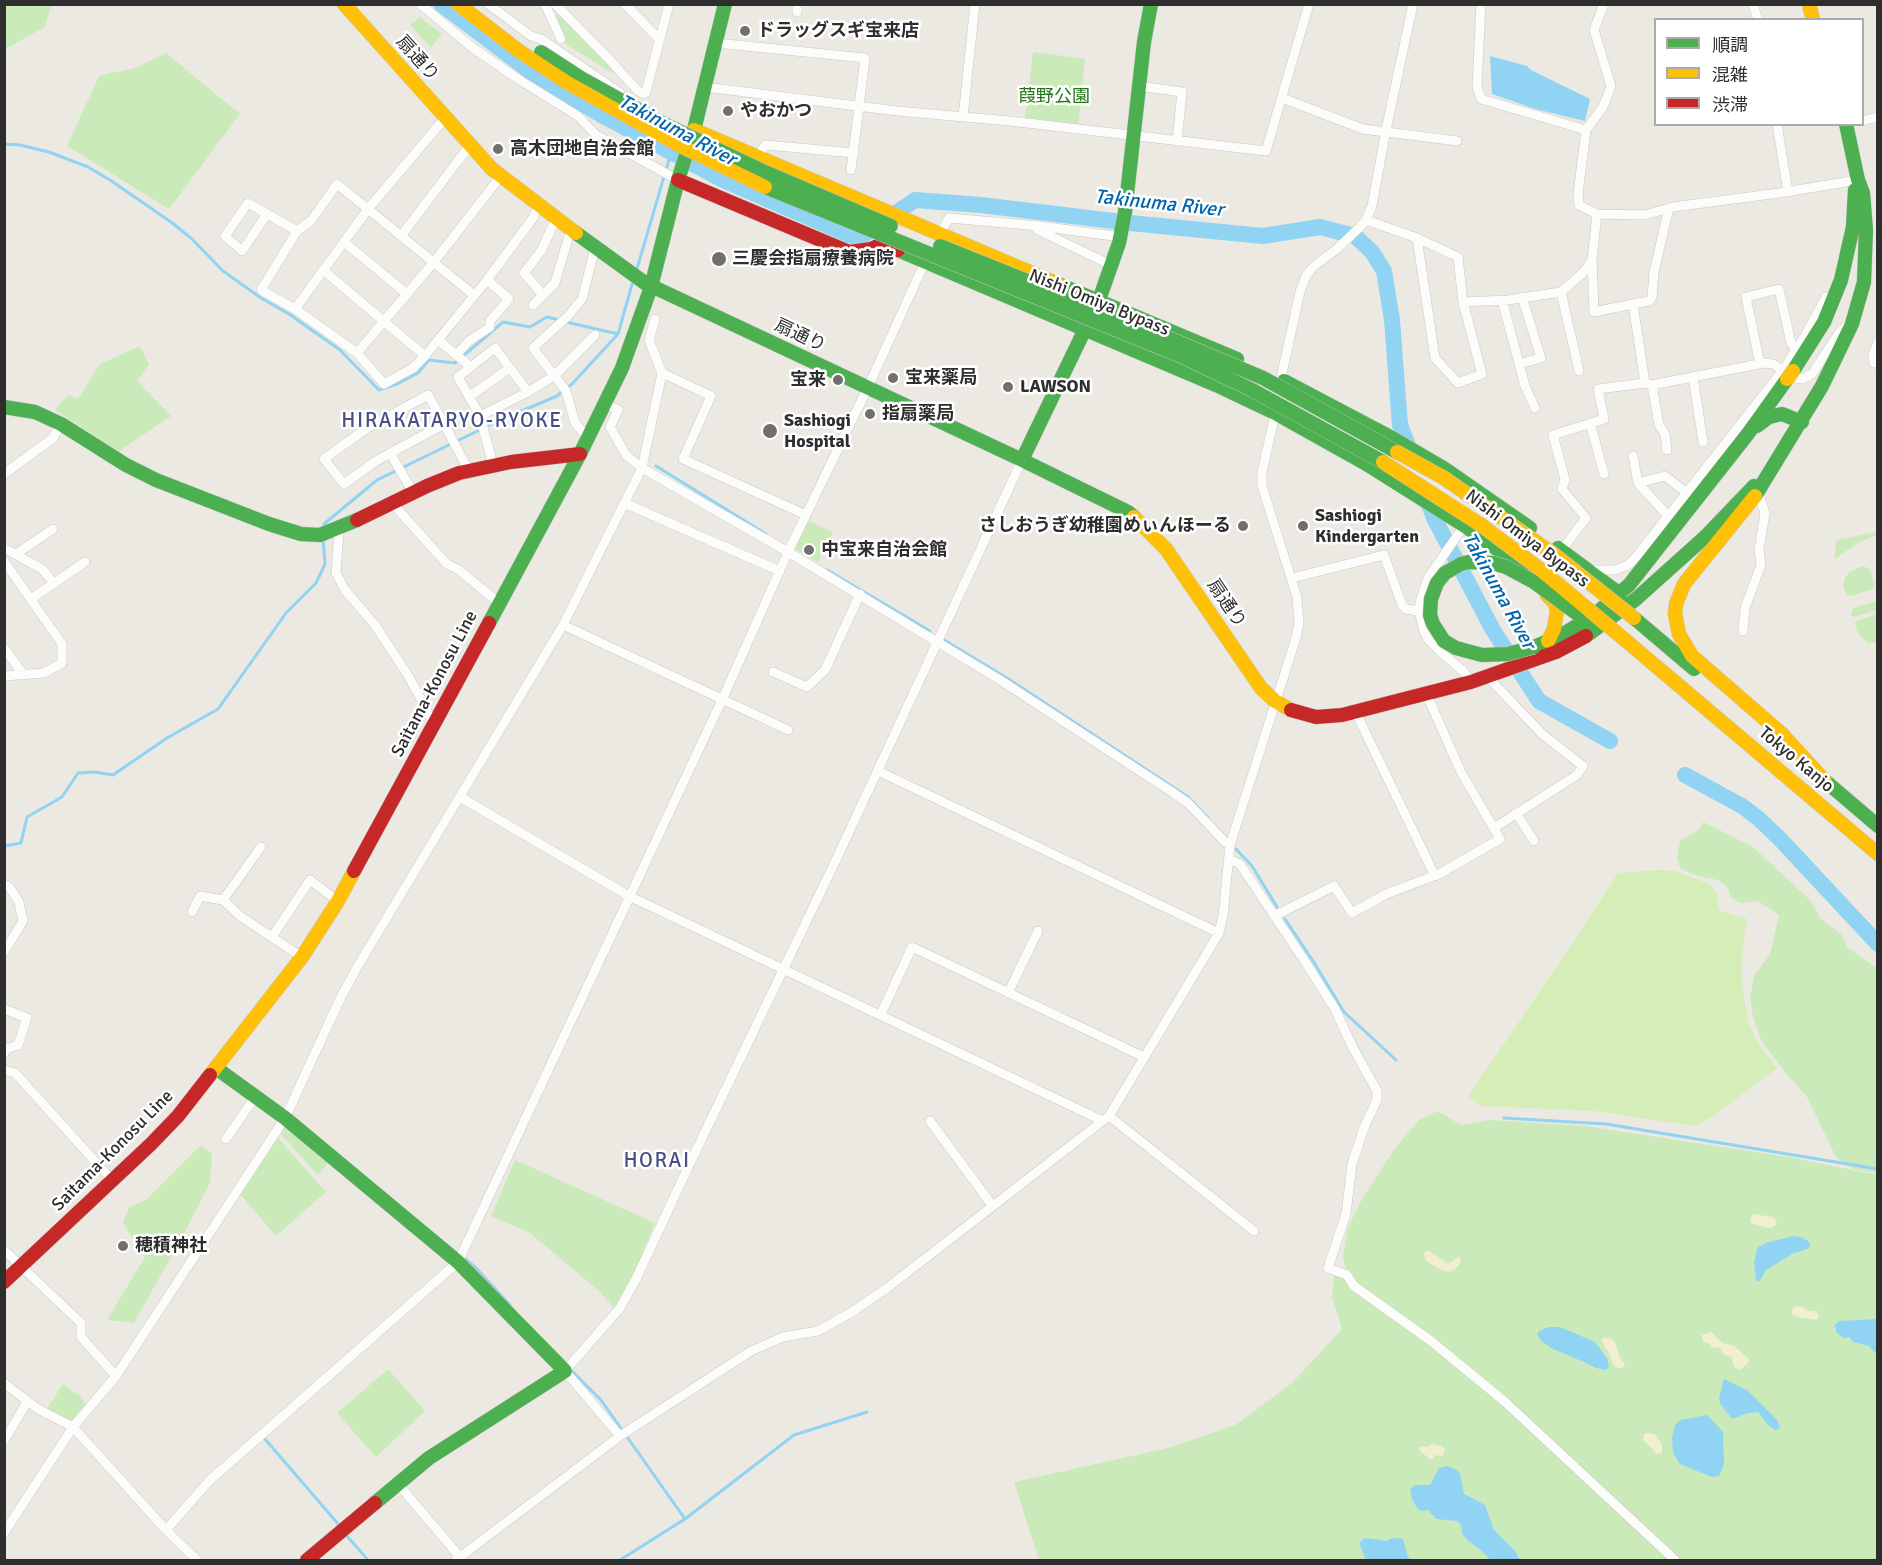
<!DOCTYPE html>
<meta charset="utf-8">
<style>
body{margin:0}
#map{position:relative;width:1882px;height:1565px;overflow:hidden;background:#ece9e3;font-family:Signika,"Noto Sans JP",sans-serif}
canvas{display:block}
.frame{position:absolute;inset:0;border:6px solid #2e2e2e;pointer-events:none}
.legend{position:absolute;left:1654px;top:18px;width:210px;height:108px;box-sizing:border-box;background:#fff;border:2px solid #ababab;margin:0;padding:8px 10px;list-style:none;font-size:18px;color:#2e2e2e}
.legend li{display:flex;align-items:center;gap:12px;height:30px}
.legend b{width:30px;border:2px solid #ababab}
</style>
<div id="map">
<canvas width="1882" height="1565"></canvas>
<div class="frame"></div>
<ul class="legend">
<li><b style="height:8px;background:#4caf50"></b>順調</li>
<li><b style="height:8px;background:#ffc107"></b>混雑</li>
<li><b style="height:8px;background:#c62828"></b>渋滞</li>
</ul>
</div>
<script>
const ctx = document.querySelector('canvas').getContext('2d');
ctx.lineJoin = 'round';
function paint(path, color) {
  ctx.fillStyle = color;
  ctx.fill(path, 'evenodd');
}
function shape(rows) {
  const path = new Path2D();
  for (const r of rows) {
    path.moveTo(r[0], r[1]);
    for (let i = 2; i < r.length; i += 2) path.lineTo(r[i], r[i + 1]);
  }
  return path;
}
function stroke(path, color, width, dash) {
  ctx.strokeStyle = color;
  ctx.lineWidth = width;
  ctx.lineCap = dash ? 'butt' : 'round';
  ctx.setLineDash(dash || []);
  ctx.stroke(path);
}
function drawText(font, color, halo, rows, align = 'center') {
  ctx.font = font + ' Signika,"Noto Sans JP",sans-serif';
  ctx.lineWidth = 5;
  ctx.setLineDash([]);
  ctx.textBaseline = 'middle';
  ctx.strokeStyle = halo;
  ctx.fillStyle = color;
  for (const [text, x, y, turn = 0] of rows) {
    ctx.save();
    ctx.translate(x, y);
    ctx.rotate((+turn || 0) * Math.PI / 180);
    ctx.textAlign = isNaN(turn) ? turn : align;
    if (halo) ctx.strokeText(text, 0, 0);
    ctx.fillText(text, 0, 0);
    ctx.restore();
  }
}
paint(shape([
 [5,4,51,4,51,5,45,27,5,49],
 [558,14,620,75,609,71,567,45,555,16],
 [420,17,442,34,431,48,410,25],
 [1033,52,1085,59,1078,126,1025,120],
 [166,53,240,114,169,209,67,146,99,76,135,68],
 [140,346,149,364,137,381,171,416,118,452,55,410,68,395,78,399,100,364],
 [808,521,833,532,818,562,795,549],
 [1877,532,1877,535,1859,542,1835,559,1836,540],
 [1863,566,1870,569,1874,583,1873,589,1851,596,1846,595,1843,586,1845,577,1851,571],
 [1877,601,1877,610,1854,617,1851,615,1853,608],
 [1877,614,1877,643,1868,643,1858,634,1855,622],
 [1703,822,1753,847,1811,901,1821,919,1841,934,1848,948,1877,968,1877,1173,1853,1169,1836,1157,1807,1097,1784,1071,1761,1040,1753,1017,1750,998,1754,976,1770,954,1779,915,1758,901,1741,903,1731,898,1728,888,1718,880,1698,876,1681,869,1677,858,1680,841,1700,829],
 [1438,1111,1461,1125,1490,1120,1586,1126,1794,1158,1877,1175,1877,1560,1039,1560,1014,1482,1172,1447,1237,1424,1292,1383,1342,1329,1332,1297,1334,1275,1347,1275,1343,1256,1348,1227,1362,1199,1395,1148,1420,1119],
 [284,1127,328,1163,318,1175,280,1133],
 [278,1138,326,1192,276,1236,240,1194],
 [201,1145,212,1154,210,1183,180,1241,134,1323,107,1320,145,1257,123,1223,129,1207,146,1200],
 [515,1160,655,1223,636,1269,614,1308,600,1292,530,1233,491,1216],
 [388,1369,425,1411,376,1457,337,1413],
 [63,1384,75,1393,78,1394,87,1406,72,1423,47,1409]
]), '#caeaba');
paint(shape([
 [1752,1214,1774,1217,1777,1224,1771,1228,1752,1224,1750,1221],
 [1425,1251,1429,1251,1449,1264,1458,1257,1461,1259,1460,1264,1455,1269,1449,1272,1442,1270,1426,1261,1424,1256],
 [1795,1306,1802,1307,1808,1311,1817,1311,1819,1317,1817,1320,1796,1317,1792,1314,1792,1309],
 [1711,1332,1723,1343,1734,1346,1749,1359,1748,1363,1740,1370,1735,1368,1731,1357,1724,1355,1720,1348,1712,1347,1710,1344,1703,1342,1702,1335],
 [1603,1338,1610,1338,1615,1342,1620,1358,1625,1364,1623,1368,1617,1368,1614,1366,1608,1352,1601,1340],
 [1648,1433,1656,1435,1659,1440,1662,1444,1662,1453,1656,1454,1653,1449,1643,1440,1644,1434],
 [1433,1443,1438,1446,1441,1445,1445,1449,1443,1456,1436,1455,1432,1460,1421,1452,1419,1448,1421,1446,1428,1447]
]), '#f2eed0');
paint(shape([
 [1658,870,1676,871,1711,885,1717,895,1718,910,1747,919,1742,954,1742,983,1748,1022,1758,1043,1777,1068,1713,1116,1695,1126,1594,1111,1482,1106,1468,1096,1573,943,1618,873]
]), '#d5eeb7');
paint(shape([
 [1490,56,1527,66,1531,70,1590,99,1585,121,1535,109,1492,94],
 [1793,1236,1801,1237,1808,1241,1810,1244,1809,1248,1792,1254,1766,1270,1759,1282,1756,1280,1754,1263,1757,1248,1766,1243],
 [1877,1319,1877,1355,1869,1346,1853,1342,1849,1337,1843,1338,1836,1332,1835,1325,1839,1321],
 [1549,1327,1560,1327,1595,1342,1607,1358,1609,1367,1606,1370,1596,1368,1584,1362,1553,1349,1541,1341,1537,1334,1539,1331],
 [1724,1379,1747,1390,1777,1420,1780,1427,1776,1430,1769,1426,1758,1412,1748,1413,1732,1419,1720,1403,1719,1397],
 [1707,1415,1723,1432,1724,1464,1719,1476,1712,1477,1680,1464,1673,1452,1672,1437,1675,1425,1680,1420],
 [1446,1466,1453,1468,1460,1473,1464,1494,1485,1505,1494,1530,1515,1551,1520,1560,1490,1560,1484,1553,1467,1540,1462,1533,1461,1525,1457,1521,1436,1519,1428,1510,1421,1511,1417,1508,1412,1499,1410,1489,1415,1485,1430,1485,1439,1468],
 [1365,1538,1387,1541,1392,1538,1403,1539,1408,1557,1413,1560,1366,1560,1359,1543]
]), '#91d3f3');
stroke(shape([
 [4,144,20,145,49,152,88,167,110,180,171,222,192,239,223,271,261,298,289,314,340,350,379,390,397,384,418,373,429,360,455,363,503,322,530,327,547,317,560,320],
 [636,272,671,153],
 [566,322,618,334,633,281],
 [656,466,766,534],
 [323,531,324,524,377,480,498,421,557,396,572,384,618,334],
 [827,570,930,631],
 [944,640,1007,678,1188,797,1208,818],
 [4,846,21,843,27,817,62,797,78,773,95,772,113,775,167,738,218,709,286,613,316,583,325,564,323,537],
 [1236,849,1252,866,1277,907],
 [1285,919,1315,964,1344,1012,1396,1060],
 [1504,1118,1606,1124,1878,1169],
 [462,1256,476,1268,510,1305],
 [570,1369,601,1400,685,1519],
 [265,1439,339,1525],
 [343,1537,346,1535,368,1560],
 [620,1560,685,1519,794,1435,867,1412]
]), '#91d3f3', 3);
stroke(shape([
 [441,4,543,81,605,117,723,180,851,236,861,237,915,200,981,205,1130,223,1263,236,1320,227,1355,236,1372,252,1384,271,1392,320,1400,425,1412,456],
 [1424,492,1434,518,1493,630,1539,701,1610,741],
 [1685,775,1742,806,1759,819,1780,839,1878,944]
]), '#91d3f3', 16);
const street = shape([
 [420,4,473,48,518,79,578,116,596,135,678,180],
 [488,4,531,36,541,39,620,93],
 [545,4,561,39],
 [555,4,607,57,638,91,644,94,646,92,669,4],
 [625,4,659,39],
 [1481,4,1477,86,1481,99,1586,130,1578,194,1579,205,1597,214,1645,215,1673,207,1779,193,1858,180],
 [1753,4,1758,20],
 [797,12,797,4],
 [716,43,865,58,851,170],
 [1139,86,1182,92,1177,141],
 [705,87,897,111,1010,121,1266,151,1309,4],
 [1282,98,1363,129,1457,141],
 [963,117,975,4],
 [1862,121,1878,117],
 [1777,124,1788,192],
 [1586,130,1603,107,1611,86,1594,30,1604,4],
 [759,158,763,148,766,145,854,153],
 [267,214,242,251,225,236,248,203,297,231],
 [1366,220,1417,238,1458,257,1463,302,1508,300,1561,292,1584,272,1592,260,1597,214],
 [1034,225,1038,230,1113,266],
 [940,234,949,218,1039,226,1121,237],
 [401,236,470,145],
 [1417,238,1435,358,1458,383,1482,374,1463,302],
 [344,242,407,294],
 [1592,260,1594,312,1633,304,1645,383,1652,385,1764,363,1773,364,1796,378,1803,379,1812,374,1839,333,1847,326],
 [323,270,425,356],
 [1561,292,1579,371],
 [474,295,337,184,311,221,297,231,261,290,295,309,357,353,384,384,413,368,425,356,487,280,533,218,538,206],
 [543,295,524,273,541,251,556,219],
 [1502,300,1525,386,1535,408],
 [1633,304,1649,301,1652,297,1654,272,1669,208],
 [533,305,555,283,571,229],
 [295,309,368,209,445,118],
 [438,340,471,367],
 [1878,342,1873,355,1874,363,1878,364],
 [357,353,434,262,500,177],
 [456,355,469,341,490,327,490,321,509,299,487,280],
 [1519,364,1541,358,1522,297],
 [1760,364,1746,297,1779,289,1791,343,1796,350],
 [662,373,711,396,683,459,806,515],
 [1693,377,1703,442],
 [1652,385,1659,425,1665,434,1667,450],
 [1279,387,1300,292,1306,276,1314,266,1338,248,1361,226,1366,220,1372,206,1386,130,1413,4],
 [470,396,510,368],
 [605,403,618,410,610,427,626,455,642,468,788,552,1000,680,1172,792,1188,803,1225,842,1230,845],
 [480,416,528,392,554,376,595,335],
 [1590,423,1604,474],
 [444,424,376,461,344,484,324,459,367,428,428,395,444,424,469,471],
 [588,438,575,423,566,391,533,348,568,316,582,299,595,248],
 [390,453,413,492],
 [1633,456,1638,483,1668,516],
 [493,465,480,416,458,377,495,348,528,392],
 [4,474,53,438,61,424],
 [1638,483,1665,476,1687,493],
 [392,503,447,564,459,570,499,603],
 [624,503,780,571],
 [1466,523,1428,578,1420,602,1419,611,1424,631,1428,639,1441,652,1464,672,1471,682],
 [339,529,336,573,345,590,375,625,409,677,434,724],
 [4,548,42,569,54,583],
 [1561,551,1586,518,1562,489,1565,480,1553,435,1604,419,1598,389,1645,383],
 [16,554,53,529],
 [4,561,62,644,62,663,44,673,4,676],
 [1590,570,1615,570,1628,565,1636,557,1783,370,1805,336,1826,297],
 [1292,578,1384,555,1402,605,1406,609,1419,611],
 [31,599,85,562],
 [563,625,788,730],
 [1743,631,1745,608,1761,565,1759,550,1765,513,1758,492],
 [4,648,24,675],
 [773,672,807,687,825,670,860,594],
 [1488,677,1542,734,1583,766,1577,775,1494,828],
 [1355,711,1435,876],
 [878,771,1219,933],
 [460,797,629,896,1103,1121],
 [1516,813,1534,841],
 [1229,859,1240,864,1304,960,1335,1009,1352,1046,1377,1091,1377,1100,1365,1125,1352,1164,1346,1214,1328,1268,1347,1275,1354,1286,1431,1341,1504,1401,1675,1560],
 [4,884,10,888,19,902,23,921,4,952],
 [223,900,261,847],
 [192,912,200,896,223,900,240,916,302,957],
 [1274,916,1334,886,1352,913,1386,894,1439,874,1500,839,1461,772,1426,693],
 [272,937,310,880,338,901],
 [1008,993,1038,931],
 [4,1009,27,1018,18,1045,6,1049,4,1054],
 [881,1014,912,947,1144,1057],
 [4,1070,15,1073,112,1180],
 [1109,1116,1254,1231],
 [930,1121,992,1205],
 [226,1139,255,1097],
 [4,1250,81,1323,81,1337,116,1376],
 [4,1383,38,1409,73,1427,166,1530,197,1560],
 [620,1436,565,1371,620,1308,636,1279,691,1161,836,860,1022,460],
 [4,1441,27,1402],
 [398,1484,460,1557],
 [166,1530,209,1481,458,1262,722,700,788,552,868,387,925,262],
 [4,1533,73,1427,116,1376,285,1118,341,997,359,964,563,625,642,468,662,373,649,340,655,319],
 [456,1560,620,1436,751,1351,783,1337,818,1331,852,1312,887,1288,1109,1116,1219,933,1223,916,1230,845,1296,638,1299,623,1297,597,1262,486,1262,472,1276,410]
]);
const fast = shape([
 [1846,124,1858,180],
 [576,233,645,283,1022,460,1128,512,1134,517],
 [898,250,1216,385,1275,413,1368,465,1465,526,1515,562,1529,577],
 [1058,284,1237,359],
 [1793,371,1824,322,1841,280,1853,227,1855,190],
 [1284,381,1394,439,1445,469,1530,528],
 [4,407,35,412,61,424,126,465,156,480,269,524,301,534,320,535,357,520],
 [1757,426,1769,417,1782,414,1802,422],
 [1022,460,1099,300,1119,243,1125,212,1144,42,1151,4],
 [1755,496,1822,386,1852,324,1864,282,1866,230,1863,193,1858,180],
 [1558,548,1620,594],
 [1634,618,1694,669],
 [489,623,580,454,622,368,651,287,678,180,694,130,725,4],
 [1586,636,1636,599,1705,537,1754,486],
 [1534,647,1560,636,1593,616,1629,585,1747,435,1787,379],
 [1817,774,1878,826],
 [216,1068,285,1118,458,1262,565,1371,429,1458,375,1503]
]);
const slow = shape([
 [344,4,492,169,576,233],
 [1809,4,1813,20],
 [694,130,1058,284],
 [1755,496,1684,584,1676,604,1675,614,1679,634,1692,656,1782,734,1825,781],
 [1134,517,1166,549,1261,688,1275,701,1291,710],
 [1547,595,1555,603,1557,611,1554,629,1548,641],
 [1618,634,1878,854],
 [210,1075,302,957,338,901,354,871]
]);
const jam = shape([
 [678,180,849,252,871,249,880,245,898,250],
 [357,520,427,486,459,473,511,462,580,454],
 [1291,710,1316,717,1342,715,1471,682,1556,652,1586,636],
 [354,871,489,623],
 [4,1282,151,1144,178,1116,210,1075],
 [307,1560,375,1503]
]);
stroke(street, '#c9c8c8', 10);
stroke(fast, '#c9c8c8', 15);
stroke(slow, '#c9c8c8', 15);
stroke(jam, '#c9c8c8', 15);
stroke(street, '#fcfcfb', 9);
stroke(fast, '#4caf50', 14);
stroke(slow, '#ffc107', 14);
stroke(jam, '#c62828', 14);
const fastBridge = shape([
 [541,52,581,78,662,123,765,172,891,226],
 [765,187,1181,356,1252,390,1383,462],
 [940,246,1152,331,1263,378,1397,452],
 [1534,647,1508,654,1482,655,1456,648,1444,641,1433,624,1430,615,1431,599,1437,583,1445,573,1461,564,1469,562,1493,563,1506,567,1534,582,1579,615]
]);
const slowBridge = shape([
 [458,4,519,51,566,82,677,144,765,187],
 [1787,379,1793,371],
 [1397,452,1444,478,1552,553,1634,618],
 [1383,462,1481,525,1541,570,1618,634]
]);
stroke(fastBridge, '#c6c5c3', 15, []);
stroke(slowBridge, '#c6c5c3', 15, []);
stroke(fastBridge, '#4caf50', 14);
stroke(slowBridge, '#ffc107', 14);
for (const [x, y, r, color] of [
 [745,31,6,"#706f6d"],
 [728,111,6,"#706f6d"],
 [498,149,6,"#706f6d"],
 [719,259,8,"#706f6d"],
 [893,378,6,"#706f6d"],
 [838,380,6,"#706f6d"],
 [1008,387,6,"#706f6d"],
 [870,414,6,"#706f6d"],
 [770,431,8,"#706f6d"],
 [1243,526,6,"#706f6d"],
 [1303,526,6,"#706f6d"],
 [809,550,6,"#706f6d"],
 [123,1246,6,"#706f6d"]
]) {
  const dot = new Path2D();
  dot.arc(x, y, r, 0, 2 * Math.PI);
  ctx.fillStyle = color;
  ctx.fill(dot);
  stroke(dot, '#fff', 2);
}
drawText('bold 18px', '#2e2e2e', '#fff', [
 ["ドラッグスギ宝来店",757,31],
 ["やおかつ",740,111],
 ["高木団地自治会館",510,149],
 ["三慶会指扇療養病院",732,259],
 ["宝来薬局",905,378],
 ["宝来",826,380,"right"],
 ["LAWSON",1020,387],
 ["指扇薬局",882,414],
 ["Sashiogi",784,421],
 ["Hospital",784,442],
 ["Sashiogi",1315,516],
 ["Kindergarten",1315,537],
 ["さしおうぎ幼稚園めぃんほーる",1231,526,"right"],
 ["中宝来自治会館",821,550],
 ["穂積神社",135,1246]
], 'left');
drawText('18px', '#2e2e2e', '#fff', [
 ["扇通り",417,59,48],
 ["Nishi Omiya Bypass",1099,303,22],
 ["扇通り",800,336,25],
 ["Nishi Omiya Bypass",1527,539,37],
 ["扇通り",1226,604,56],
 ["Saitama-Konosu Line",435,684,-62],
 ["Tokyo Kanjo",1796,760,40],
 ["Saitama-Konosu Line",113,1151,-45]
]);
drawText('18px', '#207514', '#fff', [
 ["葭野公園",1054,97]
]);
drawText('italic 20px', '#0065af', '#fff', [
 ["Takinuma River",677,131,28],
 ["Takinuma River",1159,204,6],
 ["Takinuma River",1498,591,61]
]);
ctx.letterSpacing = '1.5px';
drawText('21px', '#494f84', '#fff', [
 ["HIRAKATARYO-RYOKE",452,421],
 ["HORAI",657,1161]
]);
ctx.letterSpacing = '0px';
</script>
